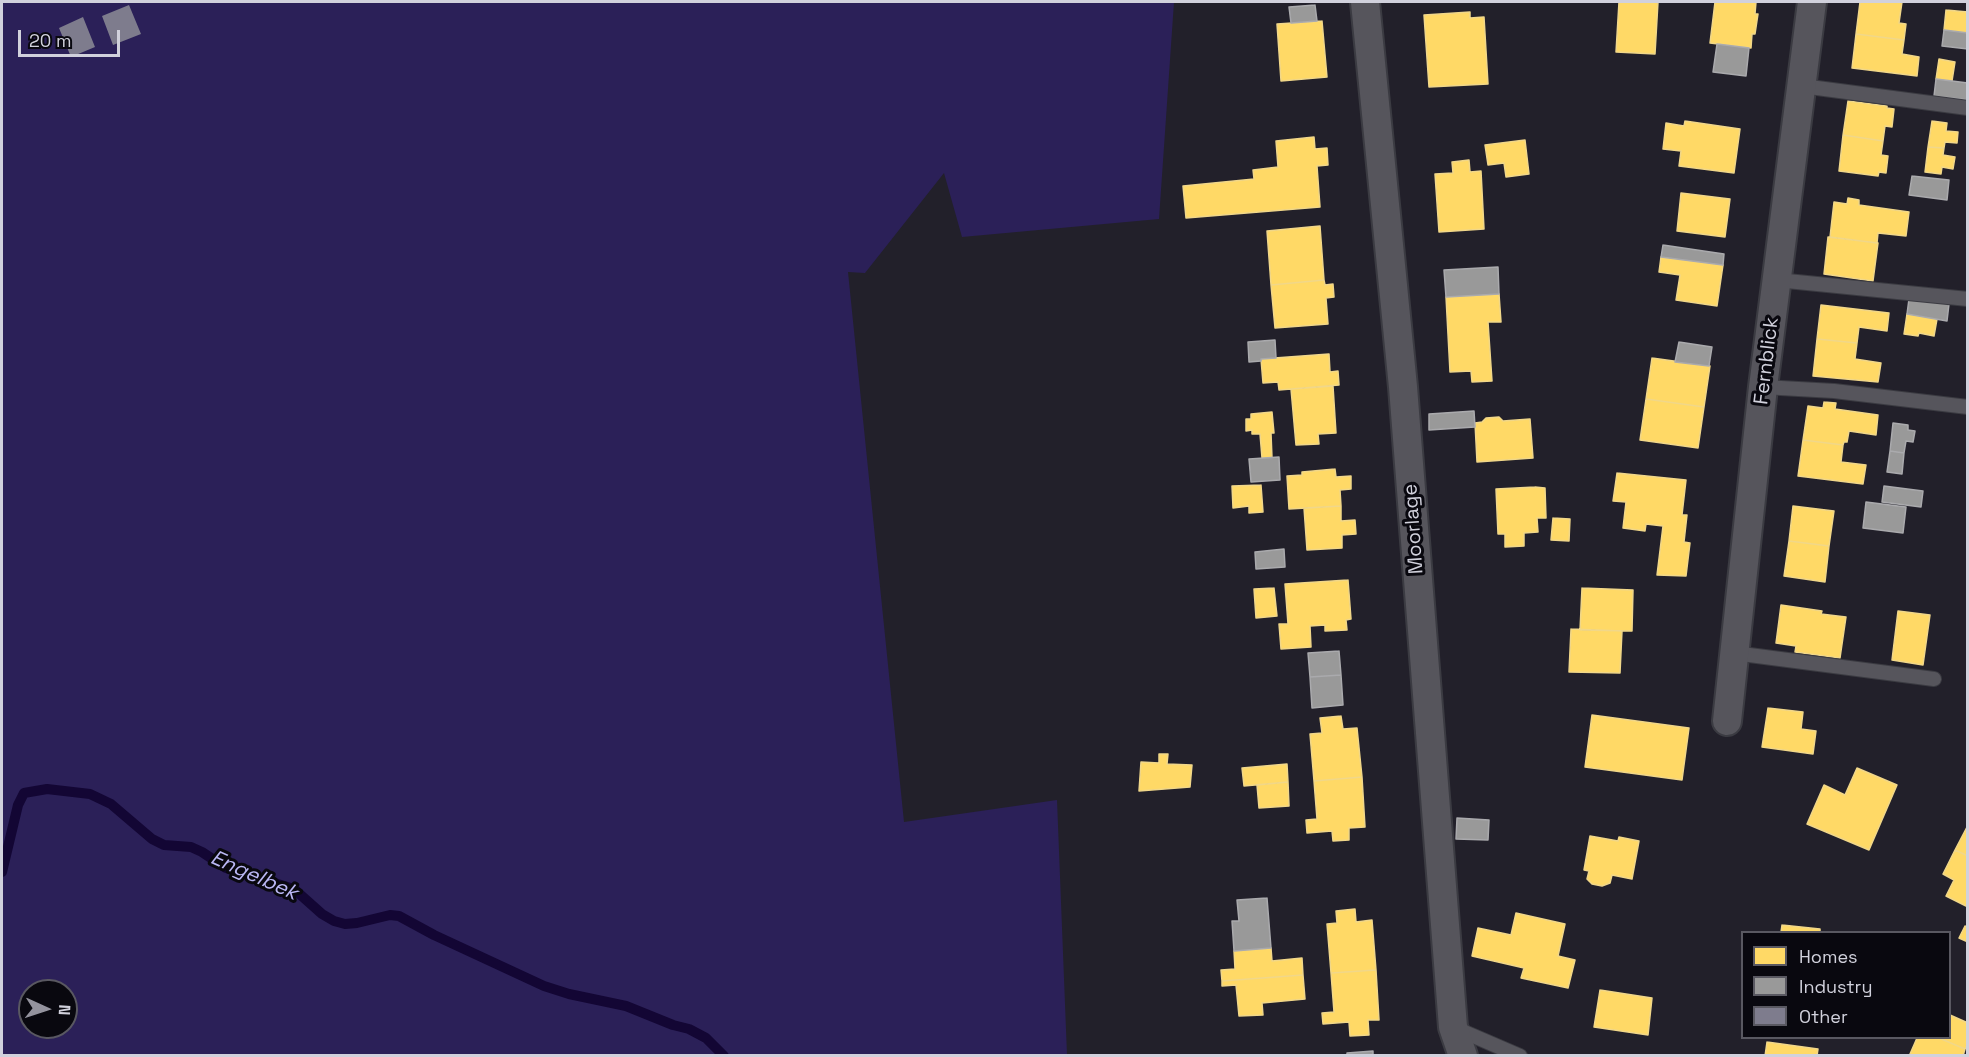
<!DOCTYPE html>
<style>
body{margin:0}
#map{position:relative;width:1969px;height:1057px;overflow:hidden;background:#22202a;font-family:"Space Grotesk",sans-serif}
canvas{display:block}
.frame{position:absolute;inset:0;border:3px solid #d1d1dc;pointer-events:none}
.legend{position:absolute;left:1741px;top:931px;width:210px;height:108px;box-sizing:border-box;background:#09080f;border:2px solid #595861;margin:0;padding:8px 10px;list-style:none;font-size:18px;color:#d1d1dc}
.legend li{display:flex;align-items:center;gap:12px;height:30px}
.legend b{width:30px;border:2px solid #595861}
.north{position:absolute;left:18px;top:979px;width:60px;height:60px;box-sizing:border-box;background:#09080f;border:2px solid #595861;border-radius:50%;rotate:93deg;font-size:16px;font-weight:700;line-height:24px;text-align:center;color:#d1d1dc}
.north::after{content:'';display:block;margin:auto;width:21px;height:27px;background:#94939e;clip-path:polygon(50% 0,100% 100%,50% 72%,0 100%)}
.scale{position:absolute;left:18px;top:30px;width:102px;height:27px;box-sizing:border-box;border:3px solid #d1d1dc;border-top:0;padding-left:8px;font-size:18px;line-height:21px;white-space:nowrap;color:#d1d1dc;-webkit-text-stroke:4px #09080f;paint-order:stroke}
</style>
<div id="map">
<canvas width="1969" height="1057"></canvas>
<div class="frame"></div>
<ul class="legend">
<li><b style="height:16px;background:#ffd966"></b>Homes</li>
<li><b style="height:16px;background:#999"></b>Industry</li>
<li><b style="height:16px;background:#7e7c8d"></b>Other</li>
</ul>
<div class="north">N</div>
<div class="scale">20 m</div>
</div>
<script>
const ctx = document.querySelector('canvas').getContext('2d');
ctx.lineJoin = 'round';
function paint(path, color) {
  ctx.fillStyle = color;
  ctx.fill(path, 'evenodd');
}
function shape(rows) {
  const path = new Path2D();
  for (const r of rows) {
    path.moveTo(r[0], r[1]);
    for (let i = 2; i < r.length; i += 2) path.lineTo(r[i], r[i + 1]);
  }
  return path;
}
function stroke(path, color, width, dash) {
  ctx.strokeStyle = color;
  ctx.lineWidth = width;
  ctx.lineCap = dash ? 'butt' : 'round';
  ctx.setLineDash(dash || []);
  ctx.stroke(path);
}
function drawText(font, color, halo, rows, align = 'center') {
  ctx.font = font + ' "Space Grotesk",sans-serif';
  ctx.lineWidth = 6;
  ctx.setLineDash([]);
  ctx.textBaseline = 'middle';
  ctx.strokeStyle = halo;
  ctx.fillStyle = color;
  for (const [text, x, y, turn = 0] of rows) {
    ctx.save();
    ctx.translate(x, y);
    ctx.rotate((+turn || 0) * Math.PI / 180);
    ctx.textAlign = isNaN(turn) ? turn : align;
    if (halo) ctx.strokeText(text, 0, 0);
    ctx.fillText(text, 0, 0);
    ctx.restore();
  }
}
paint(shape([
 [2,2,1174,2,1159,219,962,237,944,173,865,273,848,272,904,822,1057,800,1067,1055,2,1056],
 [30,991,66,991,66,1027,30,1027]
]), '#2b2058');
const homes = shape([
 [1619,2,1658,2,1655,54,1616,52,1619,2],
 [1715,2,1756,2,1755,14,1758,14,1755,34,1752,34,1751,48,1710,43,1715,2],
 [1860,2,1902,2,1899,23,1906,24,1904,40,1856,34,1860,2],
 [1946,10,1968,12,1968,33,1944,30,1946,10],
 [1470,12,1470,18,1484,17,1488,84,1429,87,1424,15,1470,12],
 [1322,21,1327,77,1281,81,1277,24,1322,21],
 [1856,34,1904,40,1902,54,1919,57,1917,76,1852,68,1856,34],
 [1939,59,1955,62,1952,81,1936,79,1939,59],
 [1848,101,1887,106,1887,108,1894,109,1892,127,1885,126,1883,141,1843,135,1848,101],
 [1685,121,1740,129,1734,173,1679,166,1681,151,1663,149,1666,123,1684,126,1685,121],
 [1932,121,1947,123,1946,131,1958,132,1957,143,1945,142,1944,148,1928,147,1932,121],
 [1843,135,1883,141,1881,155,1888,156,1886,173,1879,172,1878,176,1839,171,1843,135],
 [1314,137,1315,149,1327,148,1328,165,1317,166,1320,207,1186,218,1183,186,1254,179,1253,170,1278,167,1276,141,1314,137],
 [1525,140,1529,174,1506,177,1504,163,1488,165,1485,145,1525,140],
 [1928,147,1944,148,1943,155,1955,157,1953,169,1942,167,1941,174,1925,172,1928,147],
 [1469,160,1470,172,1481,171,1484,229,1439,232,1435,174,1453,173,1452,162,1469,160],
 [1681,193,1730,199,1725,237,1677,231,1681,193],
 [1848,198,1859,200,1859,205,1909,212,1906,236,1878,233,1877,243,1830,237,1834,202,1847,204,1848,198],
 [1320,226,1324,280,1271,285,1267,231,1320,226],
 [1828,237,1878,243,1873,281,1824,274,1828,237],
 [1661,257,1723,265,1717,306,1676,300,1680,275,1659,272,1661,257],
 [1324,280,1325,285,1333,284,1334,297,1326,298,1328,324,1275,328,1271,285,1324,280],
 [1499,294,1501,322,1488,322,1492,381,1472,382,1471,371,1450,372,1446,297,1499,294],
 [1821,305,1889,313,1887,331,1859,327,1857,343,1817,339,1821,305],
 [1907,314,1937,319,1934,336,1919,333,1918,336,1904,334,1907,314],
 [1817,339,1857,343,1855,359,1881,363,1878,382,1813,376,1817,339],
 [1329,354,1330,372,1338,371,1339,385,1279,390,1278,382,1263,383,1261,359,1329,354],
 [1652,358,1710,366,1704,407,1646,399,1652,358],
 [1333,386,1336,433,1318,434,1319,444,1296,445,1291,389,1333,386],
 [1646,399,1704,407,1698,448,1640,440,1646,399],
 [1824,402,1836,403,1835,409,1878,415,1876,435,1849,431,1847,442,1844,442,1843,445,1803,440,1808,406,1823,408,1824,402],
 [1272,412,1274,433,1271,433,1272,458,1262,458,1260,434,1252,434,1252,430,1246,431,1246,419,1251,419,1251,414,1272,412],
 [1499,417,1503,421,1530,419,1533,458,1477,462,1475,423,1482,422,1486,418,1499,417],
 [1803,440,1843,445,1841,462,1866,465,1863,484,1798,476,1803,440],
 [1335,469,1336,477,1351,476,1351,489,1340,490,1341,506,1289,509,1287,476,1302,475,1302,472,1335,469],
 [1617,473,1686,480,1682,515,1687,515,1684,542,1690,543,1686,576,1657,575,1663,526,1646,524,1645,531,1623,528,1626,502,1613,501,1617,473],
 [1261,485,1263,512,1249,513,1249,506,1233,508,1232,486,1261,485],
 [1535,487,1545,488,1546,518,1537,518,1538,532,1524,533,1524,546,1505,547,1505,534,1498,534,1496,489,1535,487],
 [1341,506,1341,521,1355,520,1356,534,1342,535,1342,548,1307,550,1304,508,1341,506],
 [1793,506,1834,511,1829,546,1789,541,1793,506],
 [1553,518,1570,519,1569,541,1551,540,1553,518],
 [1789,541,1829,546,1825,582,1784,576,1789,541],
 [1348,580,1351,619,1346,620,1347,630,1325,631,1325,625,1310,626,1311,647,1281,649,1279,624,1288,624,1285,584,1348,580],
 [1274,588,1277,616,1256,618,1254,589,1274,588],
 [1582,588,1633,590,1632,631,1580,630,1582,588],
 [1781,605,1822,611,1821,614,1846,617,1840,658,1795,652,1796,646,1776,643,1781,605],
 [1898,611,1930,615,1923,665,1892,660,1898,611],
 [1571,629,1622,631,1620,673,1569,672,1571,629],
 [1768,708,1803,712,1801,729,1816,731,1813,754,1762,747,1768,708],
 [1592,715,1689,728,1682,780,1585,767,1592,715],
 [1341,716,1343,729,1357,728,1362,777,1314,781,1310,734,1322,733,1320,718,1341,716],
 [1159,754,1168,754,1167,764,1192,765,1190,787,1139,791,1141,762,1159,763,1159,754],
 [1287,764,1288,782,1244,786,1242,768,1287,764],
 [1857,768,1897,785,1869,850,1807,824,1824,785,1845,795,1857,768],
 [1362,777,1365,827,1349,828,1349,840,1333,841,1332,831,1307,833,1306,820,1317,819,1314,781,1362,777],
 [1288,782,1289,806,1259,808,1257,785,1288,782],
 [1967,827,1968,827,1968,856,1955,850,1967,827],
 [1590,836,1618,841,1619,837,1639,841,1632,879,1612,875,1610,883,1602,886,1592,884,1587,879,1589,871,1584,870,1590,836],
 [1955,850,1968,856,1968,907,1946,896,1954,880,1943,874,1955,850],
 [1355,909,1356,922,1372,920,1376,970,1331,973,1327,924,1337,923,1336,911,1355,909],
 [1516,913,1565,924,1558,956,1575,960,1568,988,1521,978,1524,968,1472,956,1478,928,1511,935,1516,913],
 [1782,925,1820,929,1820,932,1781,932,1782,925],
 [1965,926,1968,927,1968,942,1959,938,1965,926],
 [1271,948,1272,961,1302,958,1303,975,1222,981,1221,970,1235,969,1234,951,1271,948],
 [1376,970,1379,1020,1368,1020,1369,1035,1350,1036,1349,1022,1323,1024,1322,1013,1334,1012,1331,973,1376,970],
 [1303,975,1305,999,1262,1003,1263,1015,1239,1016,1236,985,1222,986,1222,981,1303,975],
 [1600,990,1652,998,1648,1035,1594,1027,1600,990],
 [1950,1015,1968,1023,1968,1044,1965,1049,1939,1038,1950,1038,1950,1015],
 [1917,1038,1939,1038,1965,1049,1963,1056,1913,1056,1910,1054,1917,1038],
 [1767,1042,1818,1049,1817,1056,1765,1056,1767,1042]
]);
paint(homes, '#ffd966');
stroke(homes, '#f1d789', 1.5);
const industry = shape([
 [1315,5,1317,21,1291,23,1289,7,1315,5],
 [1944,30,1968,33,1968,49,1942,46,1944,30],
 [1717,44,1749,48,1746,76,1713,72,1717,44],
 [1936,79,1968,83,1968,100,1934,96,1936,79],
 [1912,176,1949,180,1947,200,1909,195,1912,176],
 [1663,245,1724,254,1723,265,1661,257,1663,245],
 [1498,267,1499,294,1446,297,1444,270,1498,267],
 [1909,299,1949,304,1947,321,1907,314,1909,299],
 [1275,340,1276,358,1261,359,1261,361,1249,362,1248,342,1275,340],
 [1679,342,1712,347,1709,366,1675,362,1679,342],
 [1474,411,1475,427,1429,430,1429,414,1474,411],
 [1893,423,1908,425,1908,430,1915,431,1913,442,1906,441,1904,453,1890,451,1893,423],
 [1890,451,1904,453,1902,474,1887,472,1890,451],
 [1279,457,1280,480,1251,482,1249,459,1279,457],
 [1884,486,1923,491,1921,507,1882,502,1884,486],
 [1866,502,1906,507,1903,533,1863,528,1866,502],
 [1284,549,1285,567,1256,569,1255,552,1284,549],
 [1339,651,1341,675,1310,677,1308,653,1339,651],
 [1341,675,1343,705,1312,708,1310,677,1341,675],
 [1457,818,1489,820,1488,840,1456,839,1457,818],
 [1267,898,1271,948,1234,951,1232,921,1239,921,1237,900,1267,898],
 [1373,1051,1373,1056,1347,1056,1347,1053,1373,1051]
]);
paint(industry, '#999');
stroke(industry, '#aaaaad', 1.5);
stroke(shape([
 [2,872,18,805,24,793,47,789,90,794,111,804,152,839,164,845,191,847,202,852,226,868,294,889,322,914,334,921,345,924,357,923,390,915,399,916,434,935,544,986,569,994,626,1006,673,1025,689,1029,706,1038,724,1056]
]), '#130634', 10);
paint(shape([
 [129,5,141,34,113,45,102,16],
 [83,17,95,47,71,57,59,28]
]), '#7e7c8d');
const lane = shape([
 [1802,86,1968,108],
 [1777,280,1968,299],
 [1763,387,1834,391,1968,407],
 [1734,653,1934,679],
 [1455,1028,1520,1056]
]);
const street = shape([
 [1365,2,1403,387,1453,1027,1463,1056],
 [1727,721,1763,387,1812,2]
]);
stroke(lane, '#3b3b42', 16);
stroke(street, '#3b3b42', 32);
stroke(lane, '#56555c', 14);
stroke(street, '#56555c', 28);
drawText('20px', '#d1d1dc', '#09080f', [
 ["Fernblick",1767,361,-83],
 ["Moorlage",1414,529,-94]
]);
drawText('italic 21px', '#bab7f4', '#09080f', [
 ["Engelbek",254,876,24]
]);
</script>
